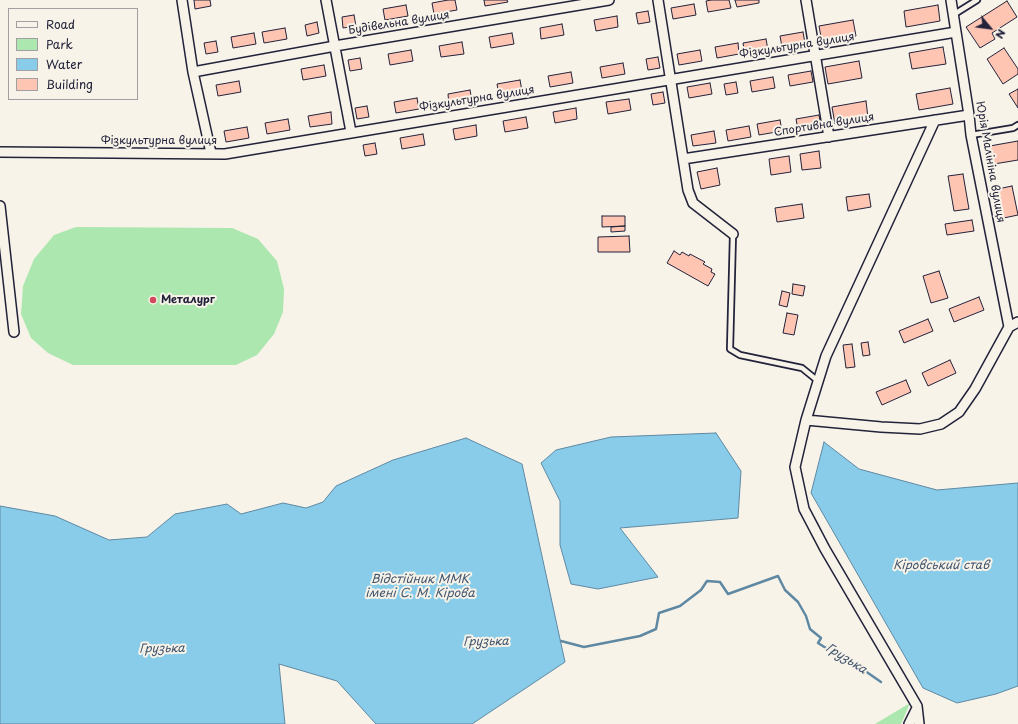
<!DOCTYPE html>
<meta charset="utf-8">
<style>
body{margin:0}
#map{position:relative;width:1018px;height:724px;overflow:hidden;background:#f7f3e8;font-family:"Playpen Sans",sans-serif}
canvas{display:block}
.legend{position:absolute;left:8px;top:8px;width:130px;height:92px;box-sizing:border-box;background:#f7f3e8;border:1px solid #a29fa3;margin:0;padding:5px 7px;list-style:none;font-size:12px;color:#22223b}
.legend li{display:flex;align-items:center;gap:8px;height:20px}
.legend b{width:20px;border:1px solid #a29fa3}
.north{position:absolute;left:970px;top:8px;width:40px;height:40px;-webkit-text-stroke:3px #f7f3e8;paint-order:stroke;rotate:119deg;font-size:11px;font-weight:700;line-height:16px;text-align:center;color:#22223b}
.north::after{content:'';display:block;margin:auto;width:14px;height:18px;background:#22223b;clip-path:polygon(50% 0,100% 100%,50% 72%,0 100%)}
</style>
<div id="map">
<canvas width="1018" height="724"></canvas>
<ul class="legend">
<li><b style="height:5px;background:#f7f3e8"></b>Road</li>
<li><b style="height:11px;background:#abe7ae"></b>Park</li>
<li><b style="height:11px;background:#88cce9"></b>Water</li>
<li><b style="height:11px;background:#fec5b3"></b>Building</li>
</ul>
<div class="north">N</div>
</div>
<script>
const ctx = document.querySelector('canvas').getContext('2d');
ctx.lineJoin = 'round';
function paint(path, color) {
  ctx.fillStyle = color;
  ctx.fill(path, 'evenodd');
}
function shape(rows) {
  const path = new Path2D();
  for (const r of rows) {
    path.moveTo(r[0], r[1]);
    for (let i = 2; i < r.length; i += 2) path.lineTo(r[i], r[i + 1]);
  }
  return path;
}
function stroke(path, color, width, dash) {
  ctx.strokeStyle = color;
  ctx.lineWidth = width;
  ctx.lineCap = dash ? 'butt' : 'round';
  ctx.setLineDash(dash || []);
  ctx.stroke(path);
}
function drawText(font, color, halo, rows, align = 'center') {
  ctx.font = font + ' "Playpen Sans",sans-serif';
  ctx.lineWidth = 4;
  ctx.setLineDash([]);
  ctx.textBaseline = 'middle';
  ctx.strokeStyle = halo;
  ctx.fillStyle = color;
  for (const [text, x, y, turn = 0] of rows) {
    ctx.save();
    ctx.translate(x, y);
    ctx.rotate((+turn || 0) * Math.PI / 180);
    ctx.textAlign = isNaN(turn) ? turn : align;
    if (halo) ctx.strokeText(text, 0, 0);
    ctx.fillText(text, 0, 0);
    ctx.restore();
  }
}
paint(shape([
 [76,227,232,228,258,239,277,261,284,289,283,312,274,334,257,355,236,365,73,365,48,353,31,338,21,314,23,286,34,259,54,235],
 [910,703,901,724,875,724]
]), '#abe7ae');
const water = shape([
 [716,433,741,471,738,518,620,528,658,577,598,589,571,584,560,545,560,501,541,463,556,450,611,437,716,433],
 [466,438,522,464,565,662,472,724,376,724,337,681,279,664,285,724,0,724,0,506,55,516,109,540,147,537,175,514,227,504,241,514,283,503,306,508,323,502,336,486,393,460,466,438],
 [824,442,859,469,937,490,1018,483,1018,686,996,694,957,703,923,688,811,493,824,442]
]);
paint(water, '#88cce9');
stroke(water, '#5f88a3', 1);
stroke(shape([
 [561,641,584,647,640,636,656,629,659,613,680,606,701,590,707,581,720,582,728,594,778,576,785,590,798,602,806,616,810,629,821,638,818,643,826,648,838,652,881,682]
]), '#5f88a3', 2.5);
const building = shape([
 [194,0,210,0,211,6,195,9,194,0],
 [448,0,455,0,457,10,434,14,432,3,448,0],
 [484,0,507,0,508,2,485,6,484,0],
 [711,0,729,0,731,8,708,12,706,1,711,0],
 [735,0,759,0,759,3,737,7,735,0],
 [1007,1,1017,17,992,33,995,39,980,48,966,27,1007,1],
 [694,4,696,15,673,19,671,8,694,4],
 [406,5,408,16,385,20,383,9,406,5],
 [938,5,940,21,906,27,904,11,938,5],
 [648,11,650,22,638,24,636,13,648,11],
 [354,15,356,26,343,28,342,17,354,15],
 [617,16,618,27,596,31,594,20,617,16],
 [853,20,856,36,822,42,819,26,853,20],
 [317,22,319,33,307,36,305,25,317,22],
 [562,24,564,35,541,39,540,28,562,24],
 [285,28,287,39,264,43,262,32,285,28],
 [803,32,805,43,782,47,780,36,803,32],
 [254,33,256,44,233,48,231,37,254,33],
 [512,33,514,44,491,48,489,37,512,33],
 [766,39,768,50,745,54,743,43,766,39],
 [216,41,218,52,206,54,204,43,216,41],
 [462,42,464,54,441,57,439,46,462,42],
 [738,43,739,54,717,58,715,47,738,43],
 [943,47,946,64,912,69,909,53,943,47],
 [1004,48,1018,69,1018,74,1003,84,987,59,1004,48],
 [411,50,413,61,390,65,388,54,411,50],
 [700,50,702,61,679,65,677,54,700,50],
 [658,57,660,68,648,70,646,59,658,57],
 [360,58,362,69,350,71,348,60,360,58],
 [859,61,862,78,828,84,825,67,859,61],
 [623,63,625,74,602,78,600,67,623,63],
 [324,65,326,76,303,80,301,69,324,65],
 [811,71,813,82,790,86,788,75,811,71],
 [571,72,573,83,550,87,548,76,571,72],
 [773,77,775,88,752,92,750,81,773,77],
 [520,80,522,91,499,95,497,84,520,80],
 [239,81,241,92,218,96,216,85,239,81],
 [736,82,738,93,726,95,724,84,736,82],
 [710,83,712,94,689,98,687,87,710,83],
 [950,88,953,104,919,110,916,94,950,88],
 [1018,89,1018,108,1009,94,1018,89],
 [470,90,472,101,449,105,448,94,470,90],
 [663,92,665,103,653,105,651,94,663,92],
 [417,98,419,109,396,113,394,102,417,98],
 [629,99,631,110,608,114,606,102,629,99],
 [866,101,868,118,835,124,832,107,866,101],
 [367,106,369,117,357,119,355,108,367,106],
 [576,108,577,119,555,123,553,112,576,108],
 [331,112,332,124,310,127,308,116,331,112],
 [819,115,821,126,798,130,796,119,819,115],
 [526,117,528,128,505,132,503,121,526,117],
 [288,119,290,130,267,134,265,123,288,119],
 [780,120,782,131,759,135,757,124,780,120],
 [476,125,477,136,455,140,453,129,476,125],
 [749,126,751,137,728,141,726,130,749,126],
 [247,127,249,138,226,142,224,131,247,127],
 [714,131,716,143,693,146,691,135,714,131],
 [423,134,425,145,402,149,400,138,423,134],
 [1018,141,1018,160,988,165,984,147,1018,141],
 [375,143,377,154,365,156,363,145,375,143],
 [819,151,821,168,802,170,800,154,819,151],
 [789,156,791,172,771,175,769,159,789,156],
 [717,168,720,185,701,189,697,172,717,168],
 [963,174,969,209,954,211,948,176,963,174],
 [1012,186,1018,215,999,219,993,190,1012,186],
 [869,194,871,207,848,211,846,197,869,194],
 [802,204,804,218,777,222,775,208,802,204],
 [602,216,625,216,625,226,602,227,602,216],
 [972,220,974,231,947,235,945,224,972,220],
 [625,226,625,231,611,232,611,227,625,226],
 [629,236,630,252,598,252,598,237,629,236],
 [674,251,680,255,682,252,689,256,690,254,705,262,703,264,712,269,711,272,715,274,708,286,667,263,674,251],
 [939,271,948,298,931,303,923,276,939,271],
 [793,284,805,286,803,296,792,294,793,284],
 [782,291,790,293,787,307,779,305,782,291],
 [979,297,984,310,954,322,949,309,979,297],
 [787,313,798,315,794,335,783,333,787,313],
 [928,319,933,331,904,343,899,331,928,319],
 [868,342,870,355,863,356,861,343,868,342],
 [852,344,855,367,846,368,843,345,852,344],
 [950,360,956,373,928,386,922,373,950,360],
 [906,380,911,392,882,405,876,392,906,380]
]);
paint(building, '#fec5b3');
stroke(building, '#22223b', 1);
const lane = shape([
 [953,15,977,0],
 [971,135,1013,128,1018,125],
 [733,234,730,349,740,355,802,368,818,381]
]);
const street = shape([
 [182,0,193,72,211,153],
 [326,0,351,132],
 [658,0,688,190,693,203,733,234],
 [806,0,829,137],
 [951,0,969,115,971,135,1009,327],
 [193,72,335,46,609,0],
 [0,152,225,154,956,32],
 [683,159,969,115],
 [0,206,14,332],
 [1009,327,1018,322],
 [806,420,826,356,935,120],
 [909,724,917,708],
 [919,724,917,706,825,549,804,509,795,467,806,420,881,427,920,429,941,424,959,412,975,389,1009,327]
]);
stroke(lane, '#22223b', 8);
stroke(street, '#22223b', 12);
stroke(lane, '#f7f3e8', 4.5);
stroke(street, '#f7f3e8', 9);
for (const [x, y, r, color] of [
 [153,300,4,"#d1495b"]
]) {
  const dot = new Path2D();
  dot.arc(x, y, r, 0, 2 * Math.PI);
  ctx.fillStyle = color;
  ctx.fill(dot);
  stroke(dot, '#f7f3e8', 1.5);
}
drawText('11px', '#22223b', '#f7f3e8', [
 ["Будівельна вулиця",399,23,-9],
 ["Фiзкультурна вулиця",797,46,-9],
 ["Фiзкультурна вулиця",477,99,-9],
 ["Спортивна вулиця",824,125,-9],
 ["Фiзкультурна вулиця",159,141],
 ["Юрія Малініна вулиця",990,162,80]
]);
drawText('bold 11px', '#22223b', '#f7f3e8', [
 ["Металург",161,300]
], 'left');
drawText('italic 12px', '#41556f', '#f7f3e8', [
 ["Кіровський став",941,566],
 ["Відстійник ММК",420,580],
 ["імені С. М. Кірова",420,594],
 ["Грузька",486,642,-1],
 ["Грузька",162,649,-1],
 ["Грузька",846,659,32]
]);
</script>
